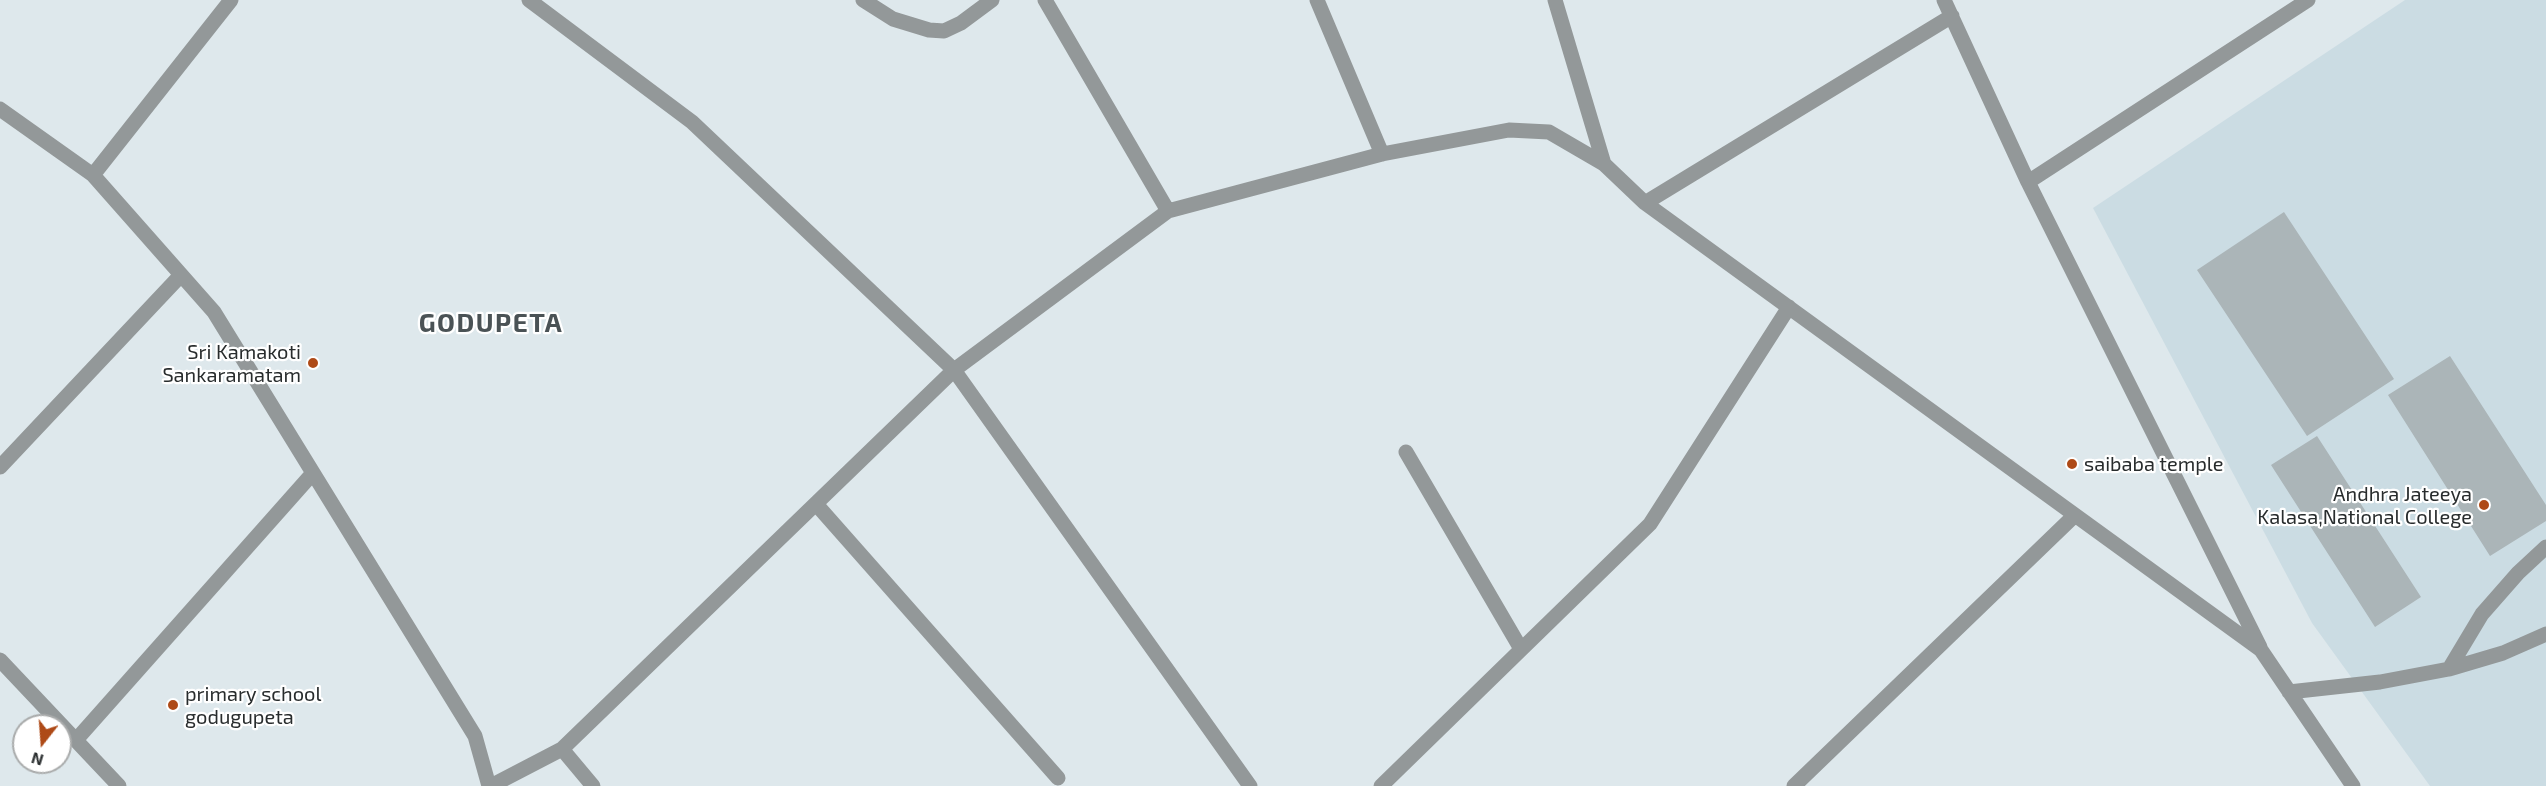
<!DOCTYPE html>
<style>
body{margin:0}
#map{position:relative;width:2546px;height:786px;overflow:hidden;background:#dee8ec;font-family:"Exo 2",sans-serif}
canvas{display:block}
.north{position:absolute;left:12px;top:714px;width:60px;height:60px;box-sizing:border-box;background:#fff;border:2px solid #a9abab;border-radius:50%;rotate:197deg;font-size:16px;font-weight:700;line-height:24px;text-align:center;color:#282c2d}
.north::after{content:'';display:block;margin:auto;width:21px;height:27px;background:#ae4a17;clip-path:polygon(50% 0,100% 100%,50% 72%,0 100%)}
</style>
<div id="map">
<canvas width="2546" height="786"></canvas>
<div class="north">N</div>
</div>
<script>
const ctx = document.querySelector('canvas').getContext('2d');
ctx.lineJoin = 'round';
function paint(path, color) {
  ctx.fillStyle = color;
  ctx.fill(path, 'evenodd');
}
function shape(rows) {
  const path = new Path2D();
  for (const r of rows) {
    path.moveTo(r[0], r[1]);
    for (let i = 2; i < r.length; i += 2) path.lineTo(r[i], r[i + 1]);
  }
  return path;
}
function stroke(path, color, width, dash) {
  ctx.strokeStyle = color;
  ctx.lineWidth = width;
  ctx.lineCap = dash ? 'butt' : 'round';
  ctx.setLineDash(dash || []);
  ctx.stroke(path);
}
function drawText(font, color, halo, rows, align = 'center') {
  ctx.font = font + ' "Exo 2",sans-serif';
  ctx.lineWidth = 4.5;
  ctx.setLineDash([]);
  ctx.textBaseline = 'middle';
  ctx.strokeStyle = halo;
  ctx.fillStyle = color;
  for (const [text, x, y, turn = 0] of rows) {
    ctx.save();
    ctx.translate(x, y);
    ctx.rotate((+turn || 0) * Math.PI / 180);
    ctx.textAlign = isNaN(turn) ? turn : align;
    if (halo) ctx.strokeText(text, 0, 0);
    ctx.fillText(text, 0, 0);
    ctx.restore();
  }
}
paint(shape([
 [2405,0,2546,0,2546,786,2430,786,2312,623,2093,208]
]), '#cbdce3');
paint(shape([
 [2284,212,2394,379,2307,436,2197,270],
 [2450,356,2546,505,2546,521,2490,556,2388,395],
 [2317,436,2421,597,2375,627,2271,465]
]), '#abb5b8');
stroke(shape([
 [529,0,692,122,954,370,1250,786],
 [863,0,893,19,929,30,944,31,961,23,992,0],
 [1045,0,1168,211,1382,154,1509,130,1549,132,1604,164,1645,203,2261,650,2353,786],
 [1317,0,1382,154],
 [1555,0,1604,164],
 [1944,0,2028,182,2260,647],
 [0,109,93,175,214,312,475,736,489,786],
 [93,175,231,0],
 [2028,182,2308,0],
 [1645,203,1952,16],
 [1406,452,1521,649],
 [0,467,181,275],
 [816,504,1058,778],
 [0,660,119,786],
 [2449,669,2482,614,2518,573,2546,547],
 [2289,692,2380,682,2449,669,2503,653,2546,634],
 [76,740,313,473],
 [562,749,593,786],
 [491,786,562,749,954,370,1168,211],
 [1381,786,1650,524,1789,307],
 [1794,786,2075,515]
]), '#939899', 15);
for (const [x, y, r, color] of [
 [313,363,6,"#ae4a17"],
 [2072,464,6,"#ae4a17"],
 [2484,505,6,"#ae4a17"],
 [173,705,6,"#ae4a17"]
]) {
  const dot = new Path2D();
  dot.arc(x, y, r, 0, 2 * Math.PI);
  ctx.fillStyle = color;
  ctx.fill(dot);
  stroke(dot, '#fff', 2);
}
drawText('20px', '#282c2d', '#fff', [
 ["Sri Kamakoti",301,352],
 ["Sankaramatam",301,375],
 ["saibaba temple",2084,464,"left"],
 ["Andhra Jateeya",2472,494],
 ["Kalasa,National College",2472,517],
 ["primary school",185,694,"left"],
 ["godugupeta",185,717,"left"]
], 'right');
ctx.letterSpacing = '1.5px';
drawText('bold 26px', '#4a5255', '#fff', [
 ["GODUPETA",491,323]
]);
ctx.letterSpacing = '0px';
</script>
